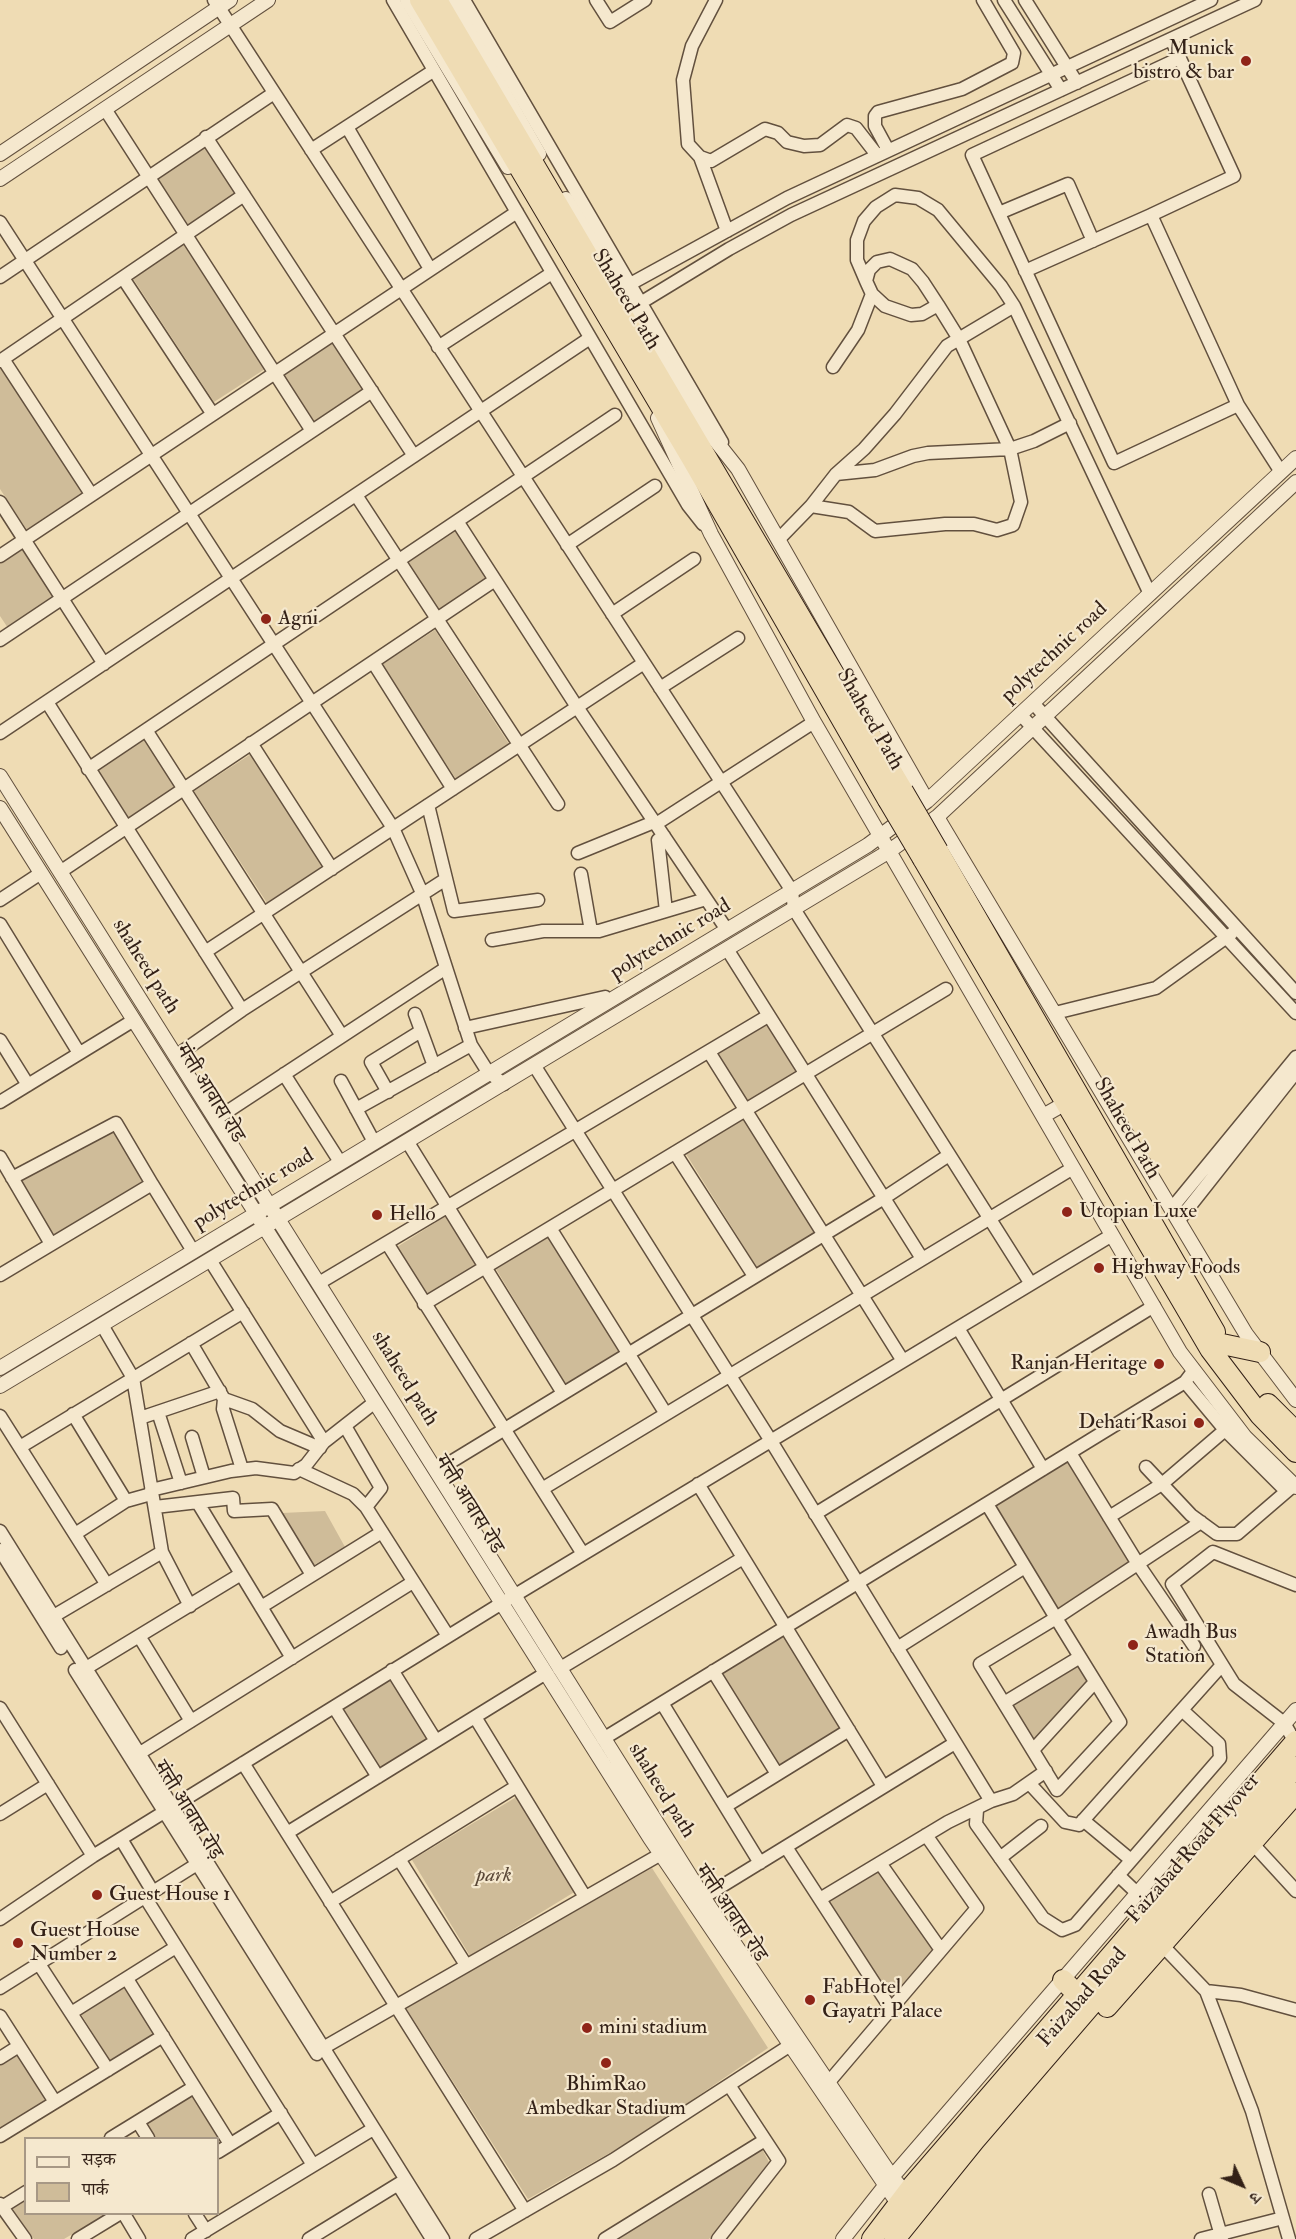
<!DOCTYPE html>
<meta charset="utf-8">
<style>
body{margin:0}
#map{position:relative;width:1296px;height:2239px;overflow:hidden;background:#efdcb4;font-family:"IM FELL Double Pica","Noto Serif Devanagari",serif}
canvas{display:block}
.legend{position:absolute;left:24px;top:2137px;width:195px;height:78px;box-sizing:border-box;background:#f5e8ce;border:2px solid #a79885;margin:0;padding:8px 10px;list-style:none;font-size:18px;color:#332117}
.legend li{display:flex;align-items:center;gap:12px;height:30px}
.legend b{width:30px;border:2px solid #a79885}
.north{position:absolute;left:1212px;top:2155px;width:60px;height:60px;-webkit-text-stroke:4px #f5e8ce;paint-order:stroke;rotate:134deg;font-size:16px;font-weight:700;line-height:24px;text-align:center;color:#332117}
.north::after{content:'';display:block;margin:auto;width:21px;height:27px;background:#332117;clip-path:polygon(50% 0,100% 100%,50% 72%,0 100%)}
</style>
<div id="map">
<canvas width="1296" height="2239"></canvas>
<ul class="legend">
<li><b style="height:8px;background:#f5e8ce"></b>सड़क</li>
<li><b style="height:16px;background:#cfbc99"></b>पार्क</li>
</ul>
<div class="north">उ</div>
</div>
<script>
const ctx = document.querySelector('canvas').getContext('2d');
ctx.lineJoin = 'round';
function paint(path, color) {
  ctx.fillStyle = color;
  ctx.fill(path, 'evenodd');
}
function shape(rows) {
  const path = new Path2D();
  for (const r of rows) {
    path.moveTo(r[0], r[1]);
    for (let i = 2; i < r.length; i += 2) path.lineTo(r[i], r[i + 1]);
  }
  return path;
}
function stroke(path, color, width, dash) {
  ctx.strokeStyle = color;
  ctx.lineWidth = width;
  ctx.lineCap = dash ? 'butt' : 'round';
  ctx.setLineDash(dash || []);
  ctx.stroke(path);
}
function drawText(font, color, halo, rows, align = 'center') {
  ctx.font = font + ' "IM FELL Double Pica","Noto Serif Devanagari",serif';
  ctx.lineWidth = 4.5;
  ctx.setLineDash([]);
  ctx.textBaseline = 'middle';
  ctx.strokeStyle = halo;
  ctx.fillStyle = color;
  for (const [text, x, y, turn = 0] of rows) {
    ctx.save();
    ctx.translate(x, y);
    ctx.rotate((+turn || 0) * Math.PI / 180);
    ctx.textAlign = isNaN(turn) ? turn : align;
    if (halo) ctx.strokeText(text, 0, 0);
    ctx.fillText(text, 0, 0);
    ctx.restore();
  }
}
paint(shape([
 [204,145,236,195,189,226,156,176],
 [183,244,265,369,214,402,132,277],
 [331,341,364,390,315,422,283,374],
 [0,367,83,493,27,530,0,489],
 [456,531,488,579,440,611,408,563],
 [23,547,55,598,8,628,0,616,0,562],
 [435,630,509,744,456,779,381,665],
 [145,738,177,788,129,819,97,769],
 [251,754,324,866,267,903,194,791],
 [767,1022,797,1071,748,1102,717,1053],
 [743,1118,815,1233,758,1269,686,1154],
 [113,1131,144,1182,55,1237,21,1180],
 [446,1216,477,1266,427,1296,397,1247],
 [550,1236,619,1351,565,1384,496,1269],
 [1066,1460,1130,1563,1058,1608,994,1505],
 [325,1511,345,1547,314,1565,282,1513],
 [784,1636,840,1729,779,1767,722,1674],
 [1077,1665,1089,1683,1035,1742,1013,1705],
 [391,1679,428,1739,379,1769,343,1709],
 [518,1796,576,1891,470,1956,412,1860],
 [652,1868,768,2048,638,2137,528,2199,406,2008],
 [879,1870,934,1949,891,1999,827,1901],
 [124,1987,154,2034,110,2061,81,2014],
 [17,2053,47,2100,0,2129,0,2064],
 [191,2095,220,2141,218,2143,218,2138,156,2138,146,2123],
 [762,2149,769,2162,709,2239,613,2239],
 [25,2199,26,2214,106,2214,64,2239,34,2239,11,2208]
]), '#cfbc99');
const minor = shape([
 [214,0,792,891,794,909,1031,1284],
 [393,0,688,505,703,524],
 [464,0,722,442],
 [596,0,610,22,645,0],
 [716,0,692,46,683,80,688,144,700,157,711,161,765,129,778,133,787,142,804,146,820,145,847,125,856,128,877,155],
 [1004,0,1061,90],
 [1025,0,1077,83],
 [1171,39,1234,176,1151,215,1238,405,1114,463,972,155,1180,58],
 [105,109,312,431],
 [347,127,430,269],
 [206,137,414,456],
 [311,150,433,71],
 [888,150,875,126,875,116,878,112,962,89,1012,63,1014,53,983,0],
 [700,157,727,231],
 [999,213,1068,184,1093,241],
 [0,222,393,828,422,893,471,1045,488,1072,504,1084],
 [1025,271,1151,215],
 [0,277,274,93],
 [123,278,212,413],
 [866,281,857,260,857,240,864,221,876,207,895,195,918,198,938,210,1001,286,1014,306,1150,594],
 [632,283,787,198,1211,0],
 [642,302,729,249,791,215,1255,0],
 [438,347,552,273],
 [3,359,91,494],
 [0,361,244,195],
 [833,367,858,330,872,294],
 [1238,405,1281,472],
 [836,474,875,470,913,456,928,453,1010,449,1034,441,1070,423],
 [356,495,558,804],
 [0,502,104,664],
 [811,506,849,512,875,531,945,524,974,524,997,530,1013,525,1021,502,1010,449,959,339,938,305,923,282,912,269,890,259,877,262,869,270,866,281,872,294,885,306,911,315,922,314,938,305],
 [457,521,577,707,727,930],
 [778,540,811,506,836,474,864,449,895,414,947,346,1014,306],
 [567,545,655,486],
 [0,556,517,212],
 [612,614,694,559],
 [0,640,372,391],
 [373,662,453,789],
 [660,688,738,638],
 [47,702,242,1010],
 [1033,703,1296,993],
 [1020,714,1296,1013],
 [146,730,342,1036],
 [0,733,590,338],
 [251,743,332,869],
 [88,769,615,415],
 [428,805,454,911,538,900],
 [656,824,814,722],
 [664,836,658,840,666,911],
 [578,853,654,822],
 [60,872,495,580],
 [581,874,591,931],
 [0,900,41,873],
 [0,924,79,1053],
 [492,940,543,931,599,931,706,899],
 [727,949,921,1257],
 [205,952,644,663],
 [1055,1013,1156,988,1231,934],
 [415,1014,434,1066],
 [465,1028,605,997,607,1002],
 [0,1040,28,1085],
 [709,1052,903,1361],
 [176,1056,242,1010,446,879],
 [534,1065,771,1441,991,1801],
 [284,1074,340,1162],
 [341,1081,374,1142],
 [388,1092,371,1062,421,1031],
 [0,1102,134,1020],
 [356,1109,471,1045],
 [216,1119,446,968],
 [407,1141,563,1393],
 [675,1153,754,1276],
 [0,1157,51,1244],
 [12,1178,116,1123,152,1184],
 [1172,1208,1296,1057],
 [1179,1220,1296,1072],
 [550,1228,666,1414],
 [387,1243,583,1554],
 [210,1260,324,1442],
 [0,1275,152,1184,193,1251],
 [319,1283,768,1016],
 [424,1304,946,989],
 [102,1325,133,1378,162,1552,190,1606],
 [958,1328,1043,1469],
 [191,1343,224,1399,223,1409,242,1469],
 [1185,1382,1225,1430,1286,1491],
 [224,1399,252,1409,280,1431,320,1448],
 [158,1412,181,1483],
 [73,1414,126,1501],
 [0,1416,107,1585],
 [140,1418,220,1391],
 [345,1426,381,1488,366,1507,448,1636],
 [192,1437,204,1477],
 [20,1447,243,1312],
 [1070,1453,1138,1564,1194,1646],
 [1146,1467,1191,1515,1217,1534,1237,1534,1294,1485],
 [299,1469,353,1494,366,1507],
 [436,1471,884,1198,949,1155],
 [698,1484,883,1786],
 [542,1489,1073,1168],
 [151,1490,231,1471,256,1468,294,1473,306,1465,324,1442,375,1402],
 [198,1503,292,1658],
 [987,1504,1056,1618,1120,1722,1057,1790,980,1664,1056,1618,1201,1522],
 [155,1507,233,1498,234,1511,272,1509,312,1575],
 [815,1514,1154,1306],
 [1109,1517,1162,1484,1225,1430,1237,1426],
 [0,1531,443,2239],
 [75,1534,126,1501,151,1494],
 [0,1550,61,1648],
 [261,1607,382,1532],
 [47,1620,162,1552],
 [139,1636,191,1721],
 [897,1648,1025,1567],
 [559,1669,743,1558],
 [75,1670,317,2054],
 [392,1670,436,1741],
 [713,1671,777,1774],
 [78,1673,241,1574],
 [662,1703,760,1863],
 [1004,1703,1080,1657],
 [334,1707,378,1777],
 [0,1708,93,1856],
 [475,1717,585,1897],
 [603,1739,1185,1382,1194,1370],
 [1295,1742,1284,1723,1234,1684,1172,1584,1213,1552,1296,1585],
 [1033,1750,1095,1682],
 [132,1758,413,1582],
 [243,1763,525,2211],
 [1029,1783,1065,1822,1079,1825,1222,1665],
 [726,1806,849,1730],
 [977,1810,976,1824,1043,1918,1062,1930,1075,1925,1220,1758,1219,1744,1182,1710],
 [0,1814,48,1784],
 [1083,1820,1131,1860],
 [287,1833,546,1673],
 [121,1839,153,1892],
 [1252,1843,1296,1891],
 [786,1847,891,2009],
 [1000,1858,1041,1826],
 [399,1859,466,1965],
 [880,1863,941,1950],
 [1118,1875,1137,1893],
 [145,1897,313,2165],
 [704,1897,955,1743],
 [820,1899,948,1822,991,1801,1013,1794,1046,1771],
 [330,1902,517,1786],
 [0,1919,93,1856,502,1603,1112,1235],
 [1162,1945,1206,1991,1252,2111,1289,2239],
 [39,1964,108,2070],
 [127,1979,230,2144],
 [0,1988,202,1861],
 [1206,1991,1241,1995,1296,2010],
 [71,2013,176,1947],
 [0,2016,55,2102],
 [323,2048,661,1854],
 [0,2058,19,2046],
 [828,2083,977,1908,926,1835],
 [138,2122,148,2138],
 [0,2136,163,2036],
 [111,2138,194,2087],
 [218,2152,281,2113],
 [399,2186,432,2239],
 [1209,2194,1222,2239],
 [0,2204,25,2239],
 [2,2207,26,2192],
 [124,2214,139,2239],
 [195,2214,206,2231],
 [78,2239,119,2214],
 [192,2239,373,2129],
 [309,2239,405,2180],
 [476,2239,613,2160,789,2046],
 [605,2239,765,2140],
 [718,2239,779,2161,729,2085],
 [1201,2239,1283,2218]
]);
const tertiary = shape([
 [407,0,508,167],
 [451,0,539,154],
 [0,154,230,0],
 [0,179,268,0],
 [566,199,696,416,738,469,927,801],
 [658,418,711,534,814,722,1180,1352,1245,1437,1296,1487],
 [0,776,709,1906,892,2177,911,2199],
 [0,808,650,1838,899,2205],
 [937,817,1246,1334,1296,1400],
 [1043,1116,1057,1108],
 [0,1368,868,845,927,801,1296,458],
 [0,1386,888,852,937,817,1296,482],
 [843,2239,892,2177,1296,1710]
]);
const trunk = shape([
 [420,0,692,459,888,800],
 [437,0,903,791],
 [938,851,1215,1332],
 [923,859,1210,1349,1260,1415,1296,1452],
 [1222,1344,1260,1352],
 [1268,1404,1296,1432],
 [1063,1980,1077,1994],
 [1107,2007,1296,1793],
 [872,2239,913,2185,1296,1741],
 [895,2239,975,2140,1296,1767]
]);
stroke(minor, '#62503e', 15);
stroke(tertiary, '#62503e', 16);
stroke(trunk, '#332117', 22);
stroke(minor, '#f5e8ce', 12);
stroke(tertiary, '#f5e8ce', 14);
stroke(trunk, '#efdcb4', 20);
const trunkBridge = shape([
 [903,791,938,851],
 [888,800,923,859]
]);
stroke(trunkBridge, '#332117', 22, []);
stroke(trunkBridge, '#efdcb4', 20);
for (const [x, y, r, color] of [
 [1246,61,6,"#8f2418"],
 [266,619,6,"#8f2418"],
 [1067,1212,6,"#8f2418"],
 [377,1215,6,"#8f2418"],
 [1099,1268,6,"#8f2418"],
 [1159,1364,6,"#8f2418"],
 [1199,1423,6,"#8f2418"],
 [1133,1645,6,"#8f2418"],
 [97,1895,6,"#8f2418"],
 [18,1943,6,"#8f2418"],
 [810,2000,6,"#8f2418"],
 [587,2028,6,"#8f2418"],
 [606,2063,6,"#8f2418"]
]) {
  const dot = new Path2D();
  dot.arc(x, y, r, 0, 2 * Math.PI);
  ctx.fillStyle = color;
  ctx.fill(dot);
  stroke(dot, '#f5e8ce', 2);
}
drawText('21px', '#332117', '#f5e8ce', [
 ["Munick",1234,49,"right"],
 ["bistro & bar",1234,73,"right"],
 ["Agni",278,619],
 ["Utopian Luxe",1079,1212],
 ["Hello",389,1215],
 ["Highway Foods",1111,1268],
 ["Ranjan Heritage",1147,1364,"right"],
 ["Dehati Rasoi",1187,1423,"right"],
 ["Awadh Bus",1145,1633],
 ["Station",1145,1657],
 ["Guest House 1",109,1895],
 ["Guest House",30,1931],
 ["Number 2",30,1955],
 ["FabHotel",822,1988],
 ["Gayatri Palace",822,2012],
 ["mini stadium",599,2028],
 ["BhimRao",606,2085,"center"],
 ["Ambedkar Stadium",606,2109,"center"]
], 'left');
drawText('21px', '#332117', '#f5e8ce', [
 ["Shaheed Path",625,300,59],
 ["polytechnic road",1055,653,-43],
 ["Shaheed Path",869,720,60],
 ["polytechnic road",671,940,-31],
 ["shaheed path",145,967,58],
 ["मंत्ती आवास रोड",209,1094,58],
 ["Shaheed Path",1126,1129,60],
 ["polytechnic road",254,1190,-31],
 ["shaheed path",404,1379,58],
 ["मंत्ती आवास रोड",468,1505,58],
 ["shaheed path",661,1791,58],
 ["मंत्ती आवास रोड़",187,1811,58],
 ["Faizabad Road Flyover",1194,1849,-49],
 ["मंत्ती आवास रोड",730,1914,56],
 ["Faizabad Road",1083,1998,-49]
]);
drawText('italic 21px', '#5a4838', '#f5e8ce', [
 ["park",494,1876]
]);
</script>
